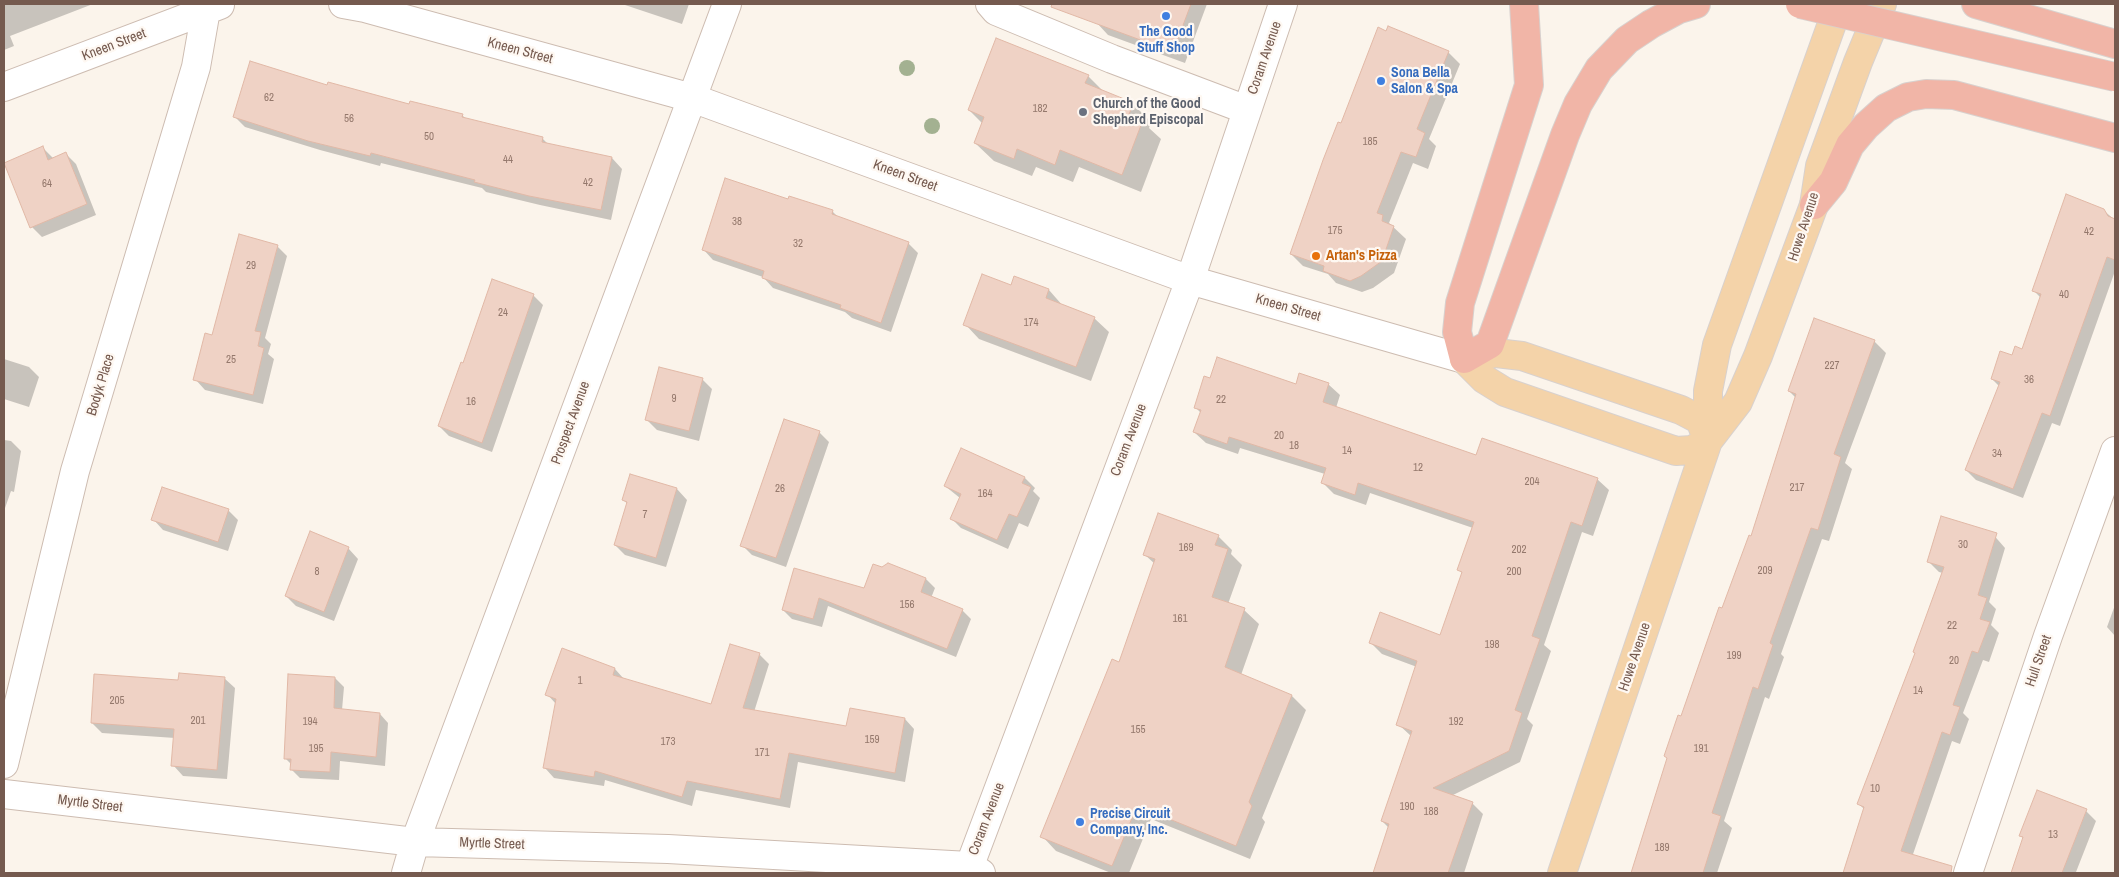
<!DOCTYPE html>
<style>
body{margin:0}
#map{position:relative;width:2119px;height:877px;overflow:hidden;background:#fbf4eb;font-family:"Archivo Narrow",sans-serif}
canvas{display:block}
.frame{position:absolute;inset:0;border:5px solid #755a4f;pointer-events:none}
</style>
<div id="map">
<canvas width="2119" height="877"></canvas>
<div class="frame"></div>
</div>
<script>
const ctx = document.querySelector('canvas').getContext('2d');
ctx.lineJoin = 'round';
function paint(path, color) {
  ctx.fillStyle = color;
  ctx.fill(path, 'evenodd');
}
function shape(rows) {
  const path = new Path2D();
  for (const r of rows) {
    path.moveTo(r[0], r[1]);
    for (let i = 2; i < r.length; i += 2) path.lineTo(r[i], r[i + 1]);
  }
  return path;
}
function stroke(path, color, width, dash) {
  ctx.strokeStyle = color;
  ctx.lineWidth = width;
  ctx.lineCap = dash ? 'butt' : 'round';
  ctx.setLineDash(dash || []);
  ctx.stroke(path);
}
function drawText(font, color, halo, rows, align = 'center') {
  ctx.font = font + ' "Archivo Narrow",sans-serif';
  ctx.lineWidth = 4.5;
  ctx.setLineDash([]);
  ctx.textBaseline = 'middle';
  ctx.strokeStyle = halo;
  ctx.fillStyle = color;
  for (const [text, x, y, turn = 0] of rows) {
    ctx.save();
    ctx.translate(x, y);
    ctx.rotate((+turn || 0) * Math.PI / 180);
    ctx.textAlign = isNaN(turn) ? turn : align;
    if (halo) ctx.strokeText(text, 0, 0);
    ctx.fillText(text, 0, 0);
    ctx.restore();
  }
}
paint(shape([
 [4,4,93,4,10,36,14,46,4,50],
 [622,4,689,4,682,24],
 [1101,4,1207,4,1185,63,1108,35,1096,22],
 [1448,52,1460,64,1429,139,1436,146,1428,169,1413,163,1389,223,1406,239,1394,273,1373,288,1362,292,1336,283,1328,274,1303,266,1291,254,1342,124],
 [1088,76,1104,92,1133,104,1151,122,1149,128,1161,139,1141,192,1079,167,1073,182,1036,167,1032,176,994,161,975,143,983,124,969,110],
 [328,87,462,115,466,119,542,138,548,144,612,158,622,169,611,220,540,205,486,192,482,188,381,163,380,166,320,150,245,127,235,117],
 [43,148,54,159,66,154,76,164,96,215,42,237,32,227],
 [2103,210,2115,220,2115,271,2060,426,2052,423,2023,498,1976,480,1966,470,1999,386,1992,379,2013,357,2023,350,2041,298,2033,290],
 [832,211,840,219,908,243,918,253,891,332,852,318,845,312,773,288,763,277,713,260,703,249],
 [277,246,287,256,265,338,271,344,268,354,274,359,263,404,205,390,195,379,213,336],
 [1012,287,1049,290,1063,306,1094,318,1109,332,1091,381,979,339,965,324],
 [533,295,543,305,492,452,449,436,439,426],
 [1874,341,1886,353,1845,463,1852,469,1829,541,1822,539,1781,654,1784,657,1769,699,1765,697,1724,821,1732,828,1717,873,1633,873,1682,718,1752,537,1796,398,1789,391],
 [4,359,29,367,39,377,29,407,4,399],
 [702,379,712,389,699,441,657,430,647,420],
 [1328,384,1340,395,1336,408,1477,456,1597,479,1609,490,1593,536,1582,532,1544,645,1551,651,1527,719,1533,725,1520,762,1451,796,1472,803,1483,814,1464,873,1374,873,1389,828,1382,821,1411,736,1398,724,1417,667,1382,654,1371,643,1441,636,1463,574,1459,570,1473,528,1370,493,1366,505,1334,494,1323,483,1325,474,1240,448,1238,454,1206,443,1194,432,1201,413,1195,407,1297,385],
 [819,432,829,442,786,567,752,555,742,545],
 [4,440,11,441,21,451,14,492,11,491,4,511],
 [962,450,1025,478,1035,488,1033,491,1040,498,1028,527,1019,523,1008,549,961,528,951,518,960,498,945,486],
 [631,475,677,489,687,500,666,567,625,555,615,545,628,504,623,500],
 [228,510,238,520,228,551,163,530,153,519],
 [1991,532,2005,548,1989,602,1996,609,1991,625,1999,633,1989,662,1983,660,1963,713,1969,719,1960,744,1952,741,1911,860,1913,863,1910,873,1844,873,1864,809,1859,804,1916,653,1943,573,1939,572,1929,562],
 [1218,536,1232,550,1231,554,1242,565,1228,604,1244,610,1259,624,1241,675,1292,696,1306,710,1262,818,1265,822,1250,859,1151,819,1129,873,1111,873,1056,851,1042,836,1120,664,1155,564,1145,555],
 [348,548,358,559,334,621,296,606,286,596],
 [889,565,926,579,935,588,931,598,962,610,971,619,956,657,828,606,822,627,792,619,783,610,795,570,864,590,882,569],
 [2115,605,2115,636,2107,627],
 [759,654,769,664,754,712,847,728,905,719,914,729,905,782,798,762,790,808,696,790,692,806,605,780,604,786,554,778,545,768,556,704,547,694,615,669,624,679,712,706],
 [224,678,235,688,227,779,183,776,173,765,175,738,102,733,92,723,180,682],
 [335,678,344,687,342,710,380,714,388,723,385,766,340,761,339,780,300,778,291,769,292,765,285,758],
 [2086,811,2096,821,2076,872,2079,873,2012,873,2024,839,2021,836]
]), '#0003');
const building = shape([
 [1052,4,1191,4,1173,52,1051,7,1052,4],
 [1388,26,1449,51,1417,129,1425,133,1416,157,1401,152,1377,213,1383,215,1382,221,1394,226,1382,261,1361,276,1350,281,1323,271,1324,266,1290,254,1323,160,1338,122,1341,123,1378,27,1386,31,1388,26],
 [996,38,1089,75,1085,83,1134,103,1129,114,1143,120,1122,175,1060,150,1055,165,1017,149,1014,159,974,143,984,117,968,110,996,38],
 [250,61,327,85,328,82,409,104,410,101,463,114,462,117,543,137,542,142,612,157,601,210,529,196,474,182,475,180,371,153,370,156,308,141,233,117,250,61],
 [43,146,48,160,66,152,87,204,30,228,4,163,43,146],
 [725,178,788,199,789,196,833,210,832,214,909,242,881,323,840,308,841,305,762,278,764,271,702,250,725,178],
 [2066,194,2104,209,2108,216,2115,219,2115,260,2107,257,2050,416,2042,413,2013,489,1965,470,2000,382,1991,379,2000,351,2012,355,2015,346,2022,349,2041,294,2032,291,2066,194],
 [239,234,278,245,255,331,261,332,258,346,264,348,253,395,193,380,205,333,212,335,239,234],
 [982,274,1011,285,1014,276,1049,289,1046,298,1095,317,1076,367,963,325,982,274],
 [492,279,534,294,482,443,438,426,461,362,463,363,492,279],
 [1814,318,1875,340,1834,454,1841,457,1818,530,1811,528,1770,643,1773,645,1758,689,1753,687,1712,813,1721,816,1703,873,1631,873,1667,758,1664,756,1678,715,1681,716,1719,607,1722,608,1749,535,1751,536,1796,394,1788,391,1814,318],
 [1217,357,1296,384,1299,373,1329,383,1323,402,1476,455,1482,438,1598,478,1582,526,1571,522,1532,636,1540,639,1515,710,1522,713,1509,751,1433,788,1473,802,1448,873,1373,873,1389,824,1381,821,1412,731,1396,725,1417,661,1369,643,1380,612,1440,635,1462,572,1457,570,1474,522,1358,483,1355,495,1321,483,1326,468,1229,437,1227,444,1193,432,1201,410,1194,408,1204,376,1210,378,1217,357],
 [659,367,703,378,689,431,645,420,659,367],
 [784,419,820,431,776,558,740,546,784,419],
 [961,448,1025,477,1022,483,1031,487,1017,517,1009,514,997,540,950,519,961,494,944,486,961,448],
 [630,474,677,488,656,558,614,545,627,502,622,500,630,474],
 [162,487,229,509,218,542,151,520,162,487],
 [1158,513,1219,535,1215,545,1228,549,1212,597,1245,608,1225,667,1292,695,1249,802,1252,806,1236,846,1137,806,1112,866,1040,837,1112,659,1119,662,1155,559,1143,555,1158,513],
 [1941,516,1997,533,1978,595,1987,598,1980,619,1990,622,1978,653,1972,651,1953,705,1960,707,1950,735,1942,732,1901,851,1952,866,1951,873,1843,873,1864,807,1857,804,1915,653,1913,652,1944,567,1927,562,1941,516],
 [310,531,349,547,324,612,285,596,310,531],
 [888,563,926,578,921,592,963,609,947,649,819,598,813,619,782,610,794,568,864,588,873,564,882,567,888,563],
 [730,644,760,653,743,708,846,726,850,708,905,718,895,773,789,753,780,799,687,781,682,797,595,771,594,777,543,768,556,699,545,695,562,648,615,668,613,675,711,704,730,644],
 [179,673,225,677,217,770,171,766,174,729,91,723,94,674,178,680,179,673],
 [288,674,335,677,334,708,380,713,376,757,331,752,330,772,290,770,291,759,284,759,288,674],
 [2037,790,2087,809,2062,873,2011,873,2023,837,2019,836,2037,790]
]);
paint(building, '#efd2c5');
stroke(building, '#e1b8a6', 1);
const minor = shape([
 [343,4,365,8,692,98,1190,280,1464,359],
 [990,4,996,11,1112,59,1247,110],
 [4,87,220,5],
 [4,764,75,471,196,67,207,4],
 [4,794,415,842,668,849,915,863,969,866,981,873],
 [406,873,415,842,727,4],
 [967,873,1190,280,1283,4],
 [1968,873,2048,636,2115,451]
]);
const major = shape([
 [1464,359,1484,379,1505,392,1638,438,1676,451,1692,450,1708,441,1738,402,1758,356,1814,205,1820,166,1858,62,1882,4],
 [1464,359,1496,353,1522,356,1681,410,1700,420,1708,441],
 [1562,873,1708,441,1708,391,1717,345,1839,4]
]);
const highway = shape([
 [1524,4,1529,85,1460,303,1457,332,1464,359,1490,344,1565,135,1578,104,1599,69,1627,40,1651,24,1679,9,1696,4],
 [1976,4,2115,44],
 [1814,205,1833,182,1850,145,1866,126,1886,108,1908,97,1926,94,1954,95,2115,138]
]);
stroke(minor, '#cdbcb1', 30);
stroke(major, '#d8d1ce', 30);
stroke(highway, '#d8d1ce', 30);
stroke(minor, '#fff', 28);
stroke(major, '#f4d3a9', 28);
stroke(highway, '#f1b5a7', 28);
const highwayBridge = shape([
 [1800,4,2115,77]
]);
stroke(highwayBridge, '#d8d1ce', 30, []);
stroke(highwayBridge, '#f1b5a7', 28);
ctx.fillStyle = '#a3b191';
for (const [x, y] of [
 [907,68],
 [932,126]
]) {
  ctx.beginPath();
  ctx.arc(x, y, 8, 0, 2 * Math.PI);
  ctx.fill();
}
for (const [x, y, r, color] of [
 [1166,16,5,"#3f7fe0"],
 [1381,81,5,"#3f7fe0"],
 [1083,112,5,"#6b7280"],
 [1316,256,5,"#e8710a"],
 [1080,822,5,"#3f7fe0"]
]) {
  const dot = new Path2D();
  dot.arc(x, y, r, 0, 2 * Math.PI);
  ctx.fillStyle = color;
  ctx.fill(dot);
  stroke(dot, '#fef8f2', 2);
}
drawText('11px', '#94786c', null, [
 ["62",269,98],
 ["182",1040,109],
 ["56",349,119],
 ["50",429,137],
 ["185",1370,142],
 ["44",508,160],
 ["42",588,183],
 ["64",47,184],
 ["38",737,222],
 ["175",1335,231],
 ["42",2089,232],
 ["32",798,244],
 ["29",251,266],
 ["40",2064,295],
 ["24",503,313],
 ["174",1031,323],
 ["25",231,360],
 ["227",1832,366],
 ["36",2029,380],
 ["9",674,399],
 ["22",1221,400],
 ["16",471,402],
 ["20",1279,436],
 ["18",1294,446],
 ["14",1347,451],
 ["34",1997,454],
 ["12",1418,468],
 ["204",1532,482],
 ["217",1797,488],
 ["26",780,489],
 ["164",985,494],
 ["7",645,515],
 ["30",1963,545],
 ["169",1186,548],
 ["202",1519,550],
 ["209",1765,571],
 ["8",317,572],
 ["200",1514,572],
 ["156",907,605],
 ["161",1180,619],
 ["22",1952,626],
 ["198",1492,645],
 ["199",1734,656],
 ["20",1954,661],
 ["1",580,681],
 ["14",1918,691],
 ["205",117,701],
 ["201",198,721],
 ["194",310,722],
 ["192",1456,722],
 ["155",1138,730],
 ["159",872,740],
 ["173",668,742],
 ["195",316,749],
 ["191",1701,749],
 ["171",762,753],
 ["10",1875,789],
 ["190",1407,807],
 ["188",1431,812],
 ["13",2053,835],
 ["189",1662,848]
]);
drawText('bold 14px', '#366cbe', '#fef8f2', [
 ["The Good",1166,32,"center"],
 ["Stuff Shop",1166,48,"center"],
 ["Sona Bella",1391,73],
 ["Salon & Spa",1391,89],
 ["Precise Circuit",1090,814],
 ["Company, Inc.",1090,830]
], 'left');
drawText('14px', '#755a4f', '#fef8f2', [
 ["Kneen Street",114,45,-21],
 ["Kneen Street",520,51,15],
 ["Coram Avenue",1265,58,-71],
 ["Kneen Street",905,176,20],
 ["Howe Avenue",1804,227,-72],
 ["Kneen Street",1288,308,16],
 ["Bodyk Place",101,385,-73],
 ["Prospect Avenue",571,423,-70],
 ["Coram Avenue",1129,440,-69],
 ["Howe Avenue",1635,657,-71],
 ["Hull Street",2039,661,-71],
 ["Myrtle Street",90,804,7],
 ["Coram Avenue",987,819,-69],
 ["Myrtle Street",492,844,2]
]);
drawText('bold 14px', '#5b616d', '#fef8f2', [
 ["Church of the Good",1093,104],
 ["Shepherd Episcopal",1093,120]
], 'left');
drawText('bold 14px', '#c56008', '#fef8f2', [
 ["Artan's Pizza",1326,256]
], 'left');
</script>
